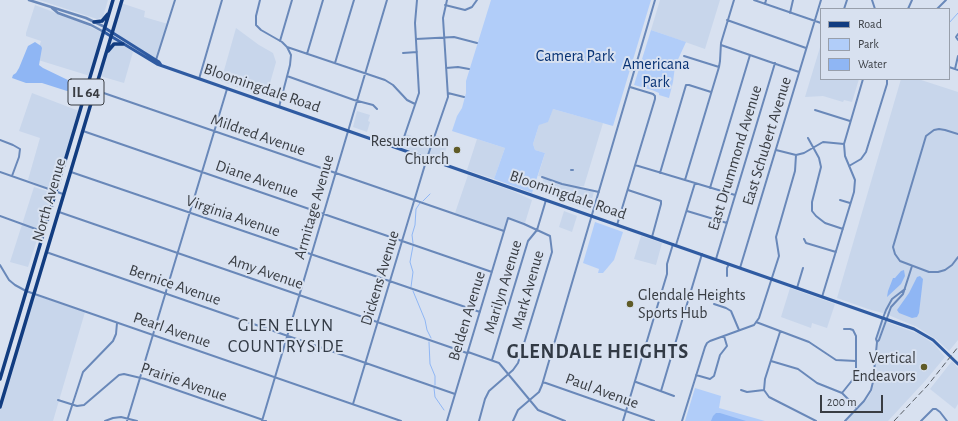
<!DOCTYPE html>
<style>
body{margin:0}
#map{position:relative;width:958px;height:421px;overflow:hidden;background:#d8e1f0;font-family:"Alegreya Sans",sans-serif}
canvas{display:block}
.legend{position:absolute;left:820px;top:8px;width:130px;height:72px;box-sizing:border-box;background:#d8e1f0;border:1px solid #989fab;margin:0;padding:5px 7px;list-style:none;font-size:12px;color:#393d43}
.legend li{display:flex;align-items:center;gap:8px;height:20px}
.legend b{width:20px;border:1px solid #989fab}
.scale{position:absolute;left:820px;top:395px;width:63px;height:18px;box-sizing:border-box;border:2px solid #393d43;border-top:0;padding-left:5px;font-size:12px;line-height:14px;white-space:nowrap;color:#393d43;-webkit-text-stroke:3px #d8e1f0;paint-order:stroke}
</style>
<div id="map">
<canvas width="958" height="421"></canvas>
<ul class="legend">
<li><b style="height:5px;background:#113c80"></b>Road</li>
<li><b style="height:11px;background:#b1cdf9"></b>Park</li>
<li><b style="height:11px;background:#8fb6f4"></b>Water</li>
</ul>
<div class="scale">200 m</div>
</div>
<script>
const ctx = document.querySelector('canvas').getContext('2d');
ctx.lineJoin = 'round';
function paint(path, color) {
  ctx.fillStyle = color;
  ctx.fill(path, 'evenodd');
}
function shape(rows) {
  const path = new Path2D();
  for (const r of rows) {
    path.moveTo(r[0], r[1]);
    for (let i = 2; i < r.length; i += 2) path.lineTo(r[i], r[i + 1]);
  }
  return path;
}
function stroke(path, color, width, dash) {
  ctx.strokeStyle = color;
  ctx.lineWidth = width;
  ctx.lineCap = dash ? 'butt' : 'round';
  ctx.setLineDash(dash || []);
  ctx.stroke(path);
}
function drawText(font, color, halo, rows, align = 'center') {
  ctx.font = font + ' "Alegreya Sans",sans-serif';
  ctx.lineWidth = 4;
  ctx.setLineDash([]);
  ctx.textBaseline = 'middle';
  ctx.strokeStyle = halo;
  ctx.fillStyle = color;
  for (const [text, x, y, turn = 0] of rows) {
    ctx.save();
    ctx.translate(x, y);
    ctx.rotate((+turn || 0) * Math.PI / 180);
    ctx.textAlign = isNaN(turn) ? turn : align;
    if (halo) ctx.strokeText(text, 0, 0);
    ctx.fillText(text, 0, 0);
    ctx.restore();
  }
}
paint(shape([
 [39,0,108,0,103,17,97,19],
 [660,0,720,0,705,49,651,30],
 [121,3,145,11,144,17,168,24,156,59,113,31],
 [35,5,82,23,103,33,90,76,35,59,41,41,26,36,26,33],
 [236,28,259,45,273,53,276,62,266,97,221,81],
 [111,37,133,52,124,83,100,76],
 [821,44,821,79,859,79,852,102,844,100,843,102,823,96,805,97],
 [901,79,918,79,958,92,958,340,949,351,937,340,917,327,886,314,868,309,837,298],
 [32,93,79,111,55,191,28,180,40,138,19,131],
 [553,109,603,123,584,186,575,187,594,192,589,210,539,192,544,177,538,176,545,153,535,150,533,144,539,125],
 [357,111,370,115,368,121,370,122,367,132,353,127],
 [406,134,432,143,435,135,449,140,442,161,401,147],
 [477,139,505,148,494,179,467,170],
 [468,175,515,192,532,200,525,223,508,217,504,230,455,213],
 [34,187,50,192,51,198,28,267,10,262],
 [564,211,577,216,572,232,559,227],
 [641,236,662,243,656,265,634,259],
 [790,288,835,304,827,328,812,323,811,328,781,317],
 [35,295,85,312,53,421,0,421,0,410],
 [881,320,919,334,934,344,945,357,925,381,888,421,846,421,868,398,872,391,874,384,877,342,875,340],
 [952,361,958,368,958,404,955,409,930,389]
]), '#c8d6eb');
paint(shape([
 [491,0,651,0,613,126,553,109,548,122,539,125,533,144,535,150,545,153,532,193,494,179,505,148,452,131,457,116,462,108,466,93,466,81],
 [651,30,686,42,675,66,673,82,669,98,659,95,659,93,652,90,634,85],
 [595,222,623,232,614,260,603,273,598,273,599,269,583,263],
 [695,388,721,396,719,408,765,421,685,421]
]), '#b1cdf9');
paint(shape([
 [35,42,41,46,42,48,39,65,43,68,72,82,73,86,70,90,67,91,42,83,26,83,12,78,13,75,16,73,19,68,28,46],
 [904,270,905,276,901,284,887,297,888,291,893,278,895,278,901,271],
 [920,276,923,279,919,313,917,317,912,318,899,313,897,310,909,293,917,277],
 [716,413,720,413,746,421,711,421,713,416]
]), '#8fb6f4');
stroke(shape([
 [949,23,958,13],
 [423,201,430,194],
 [413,243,412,235,415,225,416,209,420,203],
 [411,287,413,272,410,262,413,246],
 [413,291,425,320,427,330,431,338],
 [429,342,430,364,435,376,435,385],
 [434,388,435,397,444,410]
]), '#8fb6f4', 1);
stroke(shape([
 [260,0,256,16,256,25,261,30,282,42,287,47,291,55,290,65,279,107],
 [754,0,821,23],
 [872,0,875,9],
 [765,4,766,0],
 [445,5,465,10,472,7,477,0],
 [844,9,847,0],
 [908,9,912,0],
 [937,9,946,0],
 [790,13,793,0],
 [727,20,806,48],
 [958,34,956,37,958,40],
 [416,39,454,37,477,43],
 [280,41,292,0],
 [721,45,799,72],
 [287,47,385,80,393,85,407,100,415,104],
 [403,53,417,52],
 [307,54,323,0],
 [684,56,719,67],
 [156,60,175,0],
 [335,63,354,0],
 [949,67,958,70],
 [446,68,458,67,469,69],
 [955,69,958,56],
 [287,76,354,100,373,105,377,109],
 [199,79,222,0],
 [95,90,504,231],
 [448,93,464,97],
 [815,110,850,121],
 [83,131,492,272],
 [958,134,945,130,939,129,934,130,926,136,893,247,895,254,900,261,929,272,938,272,945,270,952,265,958,257],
 [808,138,819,158,821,167,812,202,812,211,816,216,825,223,843,229],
 [0,140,13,145,20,149,19,157,12,176],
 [400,149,419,93,415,23,417,0],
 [776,150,796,155,804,153,823,142,844,144],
 [635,165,735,195],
 [849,166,861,159,866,152,887,84,887,79],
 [571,170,573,170],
 [0,172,63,194],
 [71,172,480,312],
 [660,173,686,85,689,85,711,92],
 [542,177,562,184,599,192],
 [685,180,719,67,720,61,721,43,734,0],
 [710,188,750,55],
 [628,190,661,201,661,204,652,237],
 [840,200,850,203],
 [687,211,727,223],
 [59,212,467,353],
 [0,216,44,232],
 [617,225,655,99,655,96,653,94,630,87],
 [804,239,806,243,836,252],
 [676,245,695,183],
 [46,252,455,394],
 [716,259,775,63],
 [0,265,9,280,15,285,26,291,401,421],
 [740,268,821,0],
 [727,276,727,268,729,264],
 [797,288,803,268],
 [822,297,854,192,855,180,845,156,844,144,863,79],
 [714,304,726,308,731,311,739,330],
 [756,322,809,342,836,360,856,361],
 [780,332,765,379,764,390,769,397,816,421],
 [877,342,879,340,891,307,903,294,912,266],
 [468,352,499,363,538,410,565,421],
 [492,360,528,241,537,230,546,200],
 [771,361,798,369,817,383,842,393,857,408],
 [696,375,710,379,714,376,720,355,727,346,724,336],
 [543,382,654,421],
 [636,382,674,396],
 [741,390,747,392,764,390],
 [661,391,702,254],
 [842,393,854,378,856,371,856,336,853,330,850,329,844,329],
 [58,400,77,406,84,405,119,375,124,374,145,379,266,421],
 [353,404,427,158,448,97,443,18,447,0],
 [67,421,83,372,113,341,116,334,117,323],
 [105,421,113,418,121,417,137,421],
 [127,421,227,89],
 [262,421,387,0],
 [447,421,508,218,524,224,550,236,552,252,518,363,513,370,489,391,485,399,479,421],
 [513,421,518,410,539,392,542,385,655,0],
 [623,421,667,274,667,264,673,244],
 [682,421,705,347,707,343,710,341,754,325,759,318,779,256,776,237,795,171,796,155],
 [845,421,864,401,871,390,873,382,877,342,876,339,883,318,886,310,892,299,905,289],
 [921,421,933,409,936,409,940,412,947,421]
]), '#6988b9', 2);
stroke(shape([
 [29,0,86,18,105,27],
 [52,8,58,13,91,25,104,32]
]), '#6988b9', 2.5);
stroke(shape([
 [105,28,159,62,161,65],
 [104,32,157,64,914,329,933,340,958,364]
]), '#2f5ba2', 3);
stroke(shape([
 [94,22,102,21,108,14],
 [108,51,114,44,123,44],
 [0,379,113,0],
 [0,407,122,0]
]), '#113c80', 3.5);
stroke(shape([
 [894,421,928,385,958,347]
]), '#555a61', 1, [6, 3]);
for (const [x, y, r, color] of [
 [457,150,4,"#5f5b27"],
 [630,304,4,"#5f5b27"],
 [924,367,4,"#5f5b27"]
]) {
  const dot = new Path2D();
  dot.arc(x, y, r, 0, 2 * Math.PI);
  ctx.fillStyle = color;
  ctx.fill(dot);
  stroke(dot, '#d8e1f0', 1.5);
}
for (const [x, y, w] of [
 [86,92,36]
]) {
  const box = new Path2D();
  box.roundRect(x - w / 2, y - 13, w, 26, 3);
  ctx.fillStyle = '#d8e1f0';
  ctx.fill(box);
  stroke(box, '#393d43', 1);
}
drawText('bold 15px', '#393d43', null, [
 ["IL 64",86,92]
]);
drawText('16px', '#083375', '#d8e1f0', [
 ["Camera Park",575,56],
 ["Americana",656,64],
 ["Park",656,82]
]);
drawText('16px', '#393d43', '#d8e1f0', [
 ["Bloomingdale Road",262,88,19],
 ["Mildred Avenue",258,135,19],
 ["East Schubert Avenue",767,141,-73],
 ["East Drummond Avenue",735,158,-73],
 ["Diane Avenue",257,179,19],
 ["Bloomingdale Road",568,195,19],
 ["North Avenue",49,200,-74],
 ["Armitage Avenue",314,207,-74],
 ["Virginia Avenue",233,216,19],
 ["Amy Avenue",266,272,19],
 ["Dickens Avenue",380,278,-73],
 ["Bernice Avenue",175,285,19],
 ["Marilyn Avenue",503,287,-73],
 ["Mark Avenue",528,290,-74],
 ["Belden Avenue",467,316,-73],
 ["Pearl Avenue",172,330,19],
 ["Prairie Avenue",184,382,19],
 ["Paul Avenue",602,391,20]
]);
drawText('16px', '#393d43', '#d8e1f0', [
 ["Resurrection",449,141],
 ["Church",449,159],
 ["Glendale Heights",638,295,"left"],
 ["Sports Hub",638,313,"left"],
 ["Vertical",916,358],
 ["Endeavors",916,376]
], 'right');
ctx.letterSpacing = '1px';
drawText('18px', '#323a45', '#d8e1f0', [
 ["GLEN ELLYN",286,326],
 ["COUNTRYSIDE",286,347]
]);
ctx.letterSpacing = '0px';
ctx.letterSpacing = '1px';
drawText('bold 20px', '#323a45', '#d8e1f0', [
 ["GLENDALE HEIGHTS",598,352]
]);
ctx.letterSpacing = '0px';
</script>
